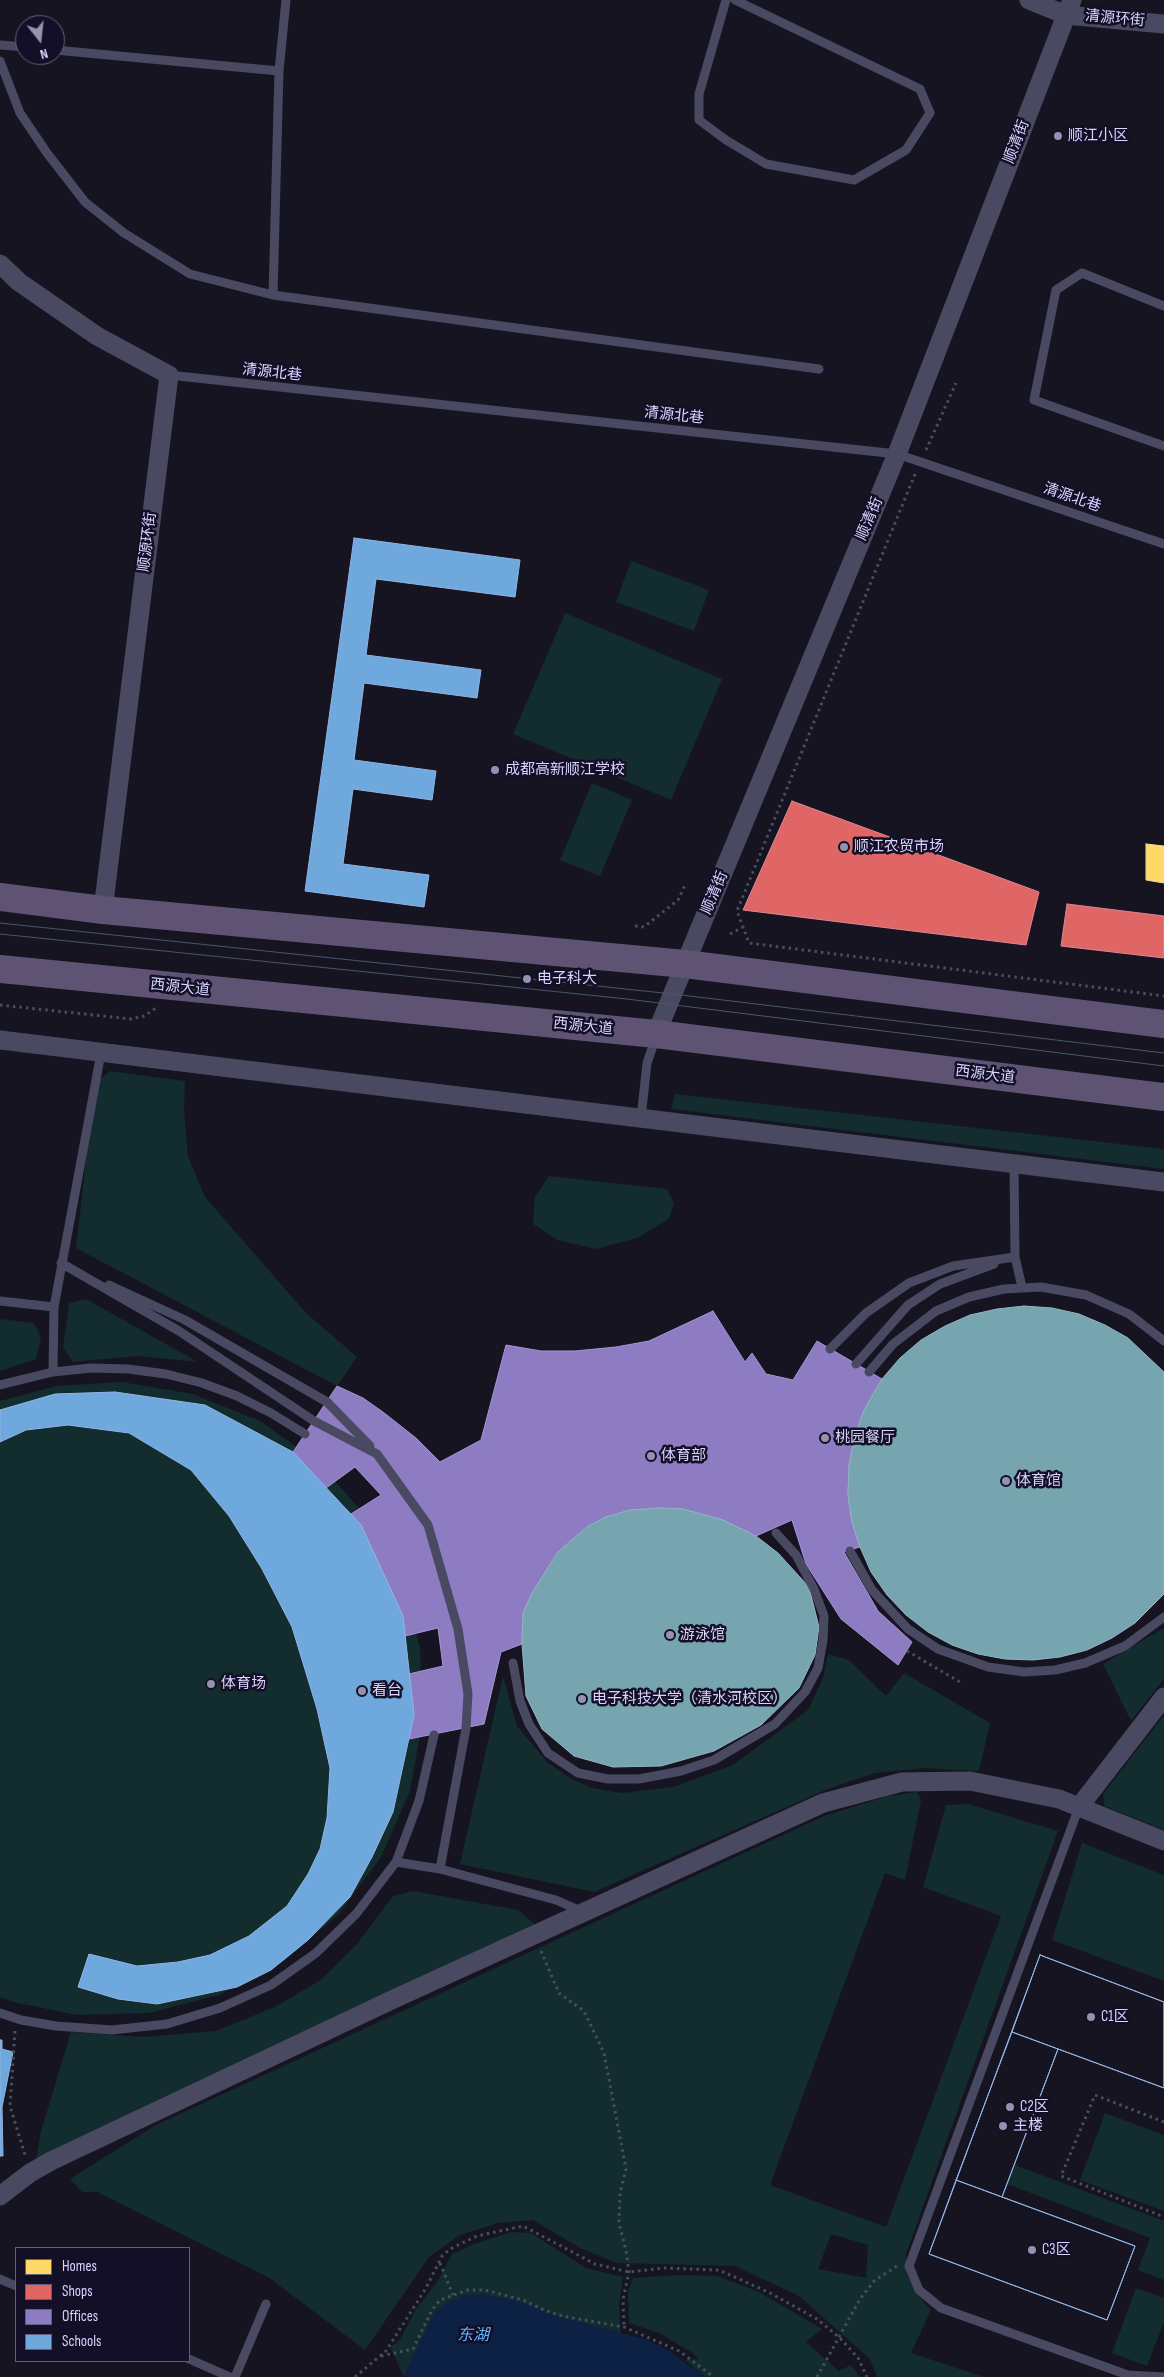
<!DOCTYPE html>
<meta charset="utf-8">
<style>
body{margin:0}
#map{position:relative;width:1164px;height:2377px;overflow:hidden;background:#161421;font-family:"Sofia Sans Condensed",sans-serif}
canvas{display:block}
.legend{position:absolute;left:15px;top:2247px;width:175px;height:115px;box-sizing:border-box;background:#130f26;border:1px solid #625e7d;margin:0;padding:6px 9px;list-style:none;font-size:15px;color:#d9d4ff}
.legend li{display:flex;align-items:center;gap:10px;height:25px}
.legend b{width:25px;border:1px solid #625e7d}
.north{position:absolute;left:15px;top:15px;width:50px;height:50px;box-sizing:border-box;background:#130f26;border:1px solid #625e7d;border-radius:50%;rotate:164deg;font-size:14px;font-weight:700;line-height:20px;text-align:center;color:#d9d4ff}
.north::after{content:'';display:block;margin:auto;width:18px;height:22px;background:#9591b1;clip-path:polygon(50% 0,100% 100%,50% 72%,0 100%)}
</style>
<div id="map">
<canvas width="1164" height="2377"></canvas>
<ul class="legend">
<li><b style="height:14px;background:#ffd966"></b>Homes</li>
<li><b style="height:14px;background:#e06666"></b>Shops</li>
<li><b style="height:14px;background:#8e7cc3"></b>Offices</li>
<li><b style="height:14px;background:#6fa8dc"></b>Schools</li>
</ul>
<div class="north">N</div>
</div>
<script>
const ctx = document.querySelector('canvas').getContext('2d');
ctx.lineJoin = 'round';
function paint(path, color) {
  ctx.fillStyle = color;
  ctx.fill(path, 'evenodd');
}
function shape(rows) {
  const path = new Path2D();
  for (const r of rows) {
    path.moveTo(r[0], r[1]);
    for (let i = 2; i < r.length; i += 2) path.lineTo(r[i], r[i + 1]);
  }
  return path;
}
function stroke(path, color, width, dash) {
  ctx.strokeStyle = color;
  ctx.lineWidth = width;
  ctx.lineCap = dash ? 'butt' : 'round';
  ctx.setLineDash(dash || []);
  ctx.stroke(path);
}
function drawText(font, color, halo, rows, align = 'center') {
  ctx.font = font + ' "Sofia Sans Condensed","Noto Sans SC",sans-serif';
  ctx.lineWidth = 5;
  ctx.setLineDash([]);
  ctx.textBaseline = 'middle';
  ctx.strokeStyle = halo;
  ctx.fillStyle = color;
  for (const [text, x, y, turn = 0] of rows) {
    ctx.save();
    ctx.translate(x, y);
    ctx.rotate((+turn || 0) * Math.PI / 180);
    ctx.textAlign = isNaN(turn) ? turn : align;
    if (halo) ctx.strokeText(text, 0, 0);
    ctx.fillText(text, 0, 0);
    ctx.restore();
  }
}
paint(shape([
 [631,561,709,590,694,631,616,602],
 [565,613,722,679,671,800,513,734],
 [592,783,632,800,600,876,560,860],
 [110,1071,185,1081,184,1110,188,1156,205,1197,306,1313,357,1357,337,1386,76,1248,95,1083],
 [675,1094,1164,1149,1164,1169,671,1109],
 [549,1176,667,1189,674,1203,669,1219,637,1238,596,1249,558,1240,533,1224,535,1197],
 [86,1299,198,1362,137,1356,73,1362,63,1348,69,1303],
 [0,1319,34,1323,41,1338,36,1359,0,1371],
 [122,1382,193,1394,260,1421,318,1462,366,1516,401,1579,420,1648,423,1720,410,1791,381,1857,338,1915,283,1962,219,1995,149,2013,77,2015,13,2002,0,1997,0,1401,56,1386],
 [1164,1628,1164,1679,1131,1721,1103,1664],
 [828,1654,849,1660,886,1696,904,1673,990,1723,979,1771,924,1768,875,1773,830,1788,594,1892,460,1864,503,1676,517,1726,547,1762,570,1778,592,1788,622,1793,673,1787,733,1765,808,1710,823,1678],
 [1164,1715,1164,1830,1104,1806,1103,1794],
 [917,1792,921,1800,905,1880,885,1873,770,2185,886,2227,1001,1916,923,1887,946,1805,968,1804,1058,1831,906,2254,907,2275,917,2294,931,2310,911,2353,984,2377,877,2377,870,2359,799,2296,735,2266,617,2263,580,2248,533,2220,498,2223,460,2235,429,2257,365,2350,268,2277,97,2192,82,2192,70,2179,156,2125,824,1816,888,1796],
 [831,2234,868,2245,866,2278,818,2269],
 [1082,1843,1164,1875,1164,1981,1052,1940],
 [413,1891,518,1910,538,1927,36,2160,41,2131,71,2032,143,2037,216,2031,277,2006,322,1979,357,1944,393,1896],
 [1105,2113,1164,2135,1164,2211,1080,2180],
 [1015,2165,1164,2221,1164,2280,1138,2270,1150,2238,1007,2184],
 [512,2232,531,2233,586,2268,623,2277,619,2306,621,2333,562,2318,503,2298,435,2312,404,2377,390,2347,399,2341,416,2309,437,2282,452,2254,474,2244],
 [679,2275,717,2276,757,2291,822,2329,806,2342,839,2371,851,2365,860,2377,705,2377,685,2360,699,2359,693,2353,659,2333,629,2323,628,2292,633,2278],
 [1136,2288,1164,2298,1164,2322,1147,2366,1112,2353]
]), '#132c2d');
paint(shape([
 [482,2294,521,2302,562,2318,645,2339,670,2351,705,2377,405,2377,407,2368,435,2312,445,2303,463,2296]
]), '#0d2144');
const homes = shape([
 [1146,844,1164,846,1164,883,1146,880,1146,844]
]);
paint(homes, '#ffd966');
stroke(homes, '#f4d894', 1);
const shops = shape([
 [792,801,1039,892,1026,945,743,910,792,801],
 [1067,904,1164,916,1164,958,1061,946,1067,904]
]);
paint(shops, '#e06666');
stroke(shops, '#de8794', 1);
const offices = shape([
 [713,1311,745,1362,752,1353,766,1374,793,1380,817,1341,882,1379,864,1410,854,1438,849,1466,848,1495,852,1522,860,1547,844,1552,878,1611,912,1642,898,1665,841,1619,806,1564,792,1520,756,1536,723,1520,683,1509,630,1510,606,1517,587,1527,558,1552,532,1593,523,1613,522,1644,501,1652,484,1724,409,1739,414,1715,409,1674,443,1666,438,1628,405,1636,403,1616,361,1525,351,1514,381,1495,355,1467,326,1488,293,1452,337,1386,363,1398,383,1412,416,1438,440,1462,481,1440,506,1345,541,1351,575,1351,616,1347,649,1341,713,1311]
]);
paint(offices, '#8e7cc3');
stroke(offices, '#a496d5', 1);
const schools = shape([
 [354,538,520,560,515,597,376,579,366,655,481,670,477,698,364,683,354,760,436,771,432,800,353,789,343,864,429,875,424,907,305,891,354,538],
 [115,1392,205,1405,293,1452,361,1525,403,1616,414,1715,393,1812,372,1857,350,1897,308,1940,271,1970,237,1987,157,2004,118,1999,78,1987,89,1954,137,1966,178,1962,210,1955,249,1936,287,1906,308,1874,320,1849,327,1818,330,1768,317,1709,292,1627,262,1569,229,1516,191,1470,129,1433,68,1425,26,1430,0,1442,0,1410,55,1394,115,1392],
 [1040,1955,1164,2002,1164,2088,1058,2049,1002,2197,1135,2246,1107,2320,929,2254,1040,1955],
 [1040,1955,1164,2002,1164,2088,1012,2032,1040,1955],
 [1012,2032,1058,2049,1002,2197,956,2180,1012,2032],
 [0,2040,2,2040,2,2049,13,2052,2,2107,3,2156,0,2156,0,2040],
 [956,2180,1135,2246,1107,2320,929,2254,956,2180]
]);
paint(schools, '#6fa8dc');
stroke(schools, '#8fb5e6', 1);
const public = shape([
 [1024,1306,1052,1308,1079,1314,1105,1325,1128,1338,1164,1372,1164,1594,1135,1623,1112,1638,1087,1650,1060,1657,1033,1660,1005,1659,978,1654,952,1645,928,1632,906,1615,887,1595,871,1572,860,1547,852,1522,848,1495,849,1466,854,1438,864,1410,882,1379,900,1358,921,1340,945,1326,970,1315,997,1309,1024,1306],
 [660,1508,683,1509,723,1520,756,1536,778,1553,809,1587,819,1627,815,1655,799,1688,761,1725,714,1751,661,1766,613,1767,574,1756,542,1729,526,1696,522,1644,523,1613,532,1593,558,1552,587,1527,606,1517,630,1510,660,1508]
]);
paint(public, '#76a5af');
stroke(public, '#94b3c7', 1);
stroke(shape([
 [926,450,956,383],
 [915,474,737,911,749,943,1164,996],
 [635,926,644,927,678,900,685,885],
 [730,934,743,927],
 [0,1005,131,1019,144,1016,156,1008],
 [907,1651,960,1682],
 [541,1951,559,1993,584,2011,604,2053,626,2169,620,2193,619,2224,626,2250,629,2272,623,2299,624,2327],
 [15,2031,10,2106,25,2155],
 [1164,2122,1095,2095,1061,2176,1164,2217],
 [440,2263,453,2295],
 [381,2356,413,2349,432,2310,440,2300,468,2290,485,2290,523,2300,544,2310,562,2316,624,2327,679,2351,714,2377],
 [355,2377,386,2351,426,2288,442,2256,450,2249,477,2236,523,2226,595,2264,629,2272,665,2268,719,2270,770,2293,817,2319,840,2338,858,2358,867,2377],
 [817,2377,860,2299,874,2281,897,2266]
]), '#44505f', 3, [2.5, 4]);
stroke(shape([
 [726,0,699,94,699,120,726,140,766,164,854,180,906,150,930,113,920,89,735,0],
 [0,45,25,47],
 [55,50,279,71],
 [0,61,20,113,47,153,85,202,124,233,190,274,273,295,819,369],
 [273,295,279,71,286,0],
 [1164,306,1082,273,1056,290,1034,400,1164,446],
 [169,375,897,454,1164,544],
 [641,1118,647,1063,656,1037],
 [1014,1163,1015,1257,1022,1287],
 [61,1263,179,1331,314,1421,377,1454,428,1525,458,1629,468,1694,466,1728,440,1869],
 [109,1285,185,1320,327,1402,370,1446],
 [0,1301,54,1307],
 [830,1349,866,1313,909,1283,953,1266,1015,1257],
 [856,1364,908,1305,940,1284,994,1264],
 [53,1372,54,1307,101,1053],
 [869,1372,893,1344,936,1311,969,1297,1004,1289,1041,1287,1086,1295,1129,1314,1164,1341],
 [0,1385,53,1372,91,1368,128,1369,166,1374,202,1383,237,1396,271,1413,305,1434],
 [850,1551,872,1590,908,1629,938,1649,988,1667,1024,1672,1055,1670,1085,1663,1125,1646,1164,1617],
 [513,1663,520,1701,529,1724,548,1753,578,1773,608,1779,639,1779,681,1771,714,1760,775,1724,805,1692,818,1668,823,1640,824,1616,814,1589,796,1555,776,1533],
 [1079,1807,909,2266,919,2290,941,2308,1128,2375,1164,2377],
 [396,1862,440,1869,556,1900,581,1911],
 [0,2013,21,2020,56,2026,112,2030,167,2024,220,2008,271,1985,316,1953,356,1914,396,1862,419,1801,434,1735],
 [0,2279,16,2286],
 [189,2359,230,2377],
 [235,2377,266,2304]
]), '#4a4962', 9);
stroke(shape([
 [1029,0,1066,15,1164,24],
 [0,264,19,282,97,336,169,375,103,910],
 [656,1034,897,454,1072,0],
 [0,1040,1164,1182],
 [1079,1807,1164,1697],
 [0,2196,30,2173,51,2161,396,1998,823,1803,902,1782,970,1781,1059,1799,1164,1841]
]), '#4a4962', 19);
stroke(shape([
 [0,897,103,910,685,964,1164,1024],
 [0,969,656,1034,1164,1097]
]), '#5e5373', 28);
stroke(shape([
 [0,923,673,994,1164,1053],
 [0,934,627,999,1164,1066]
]), '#43596b', 1);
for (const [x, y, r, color] of [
 [1058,136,5,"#9591b1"],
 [495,770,5,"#9591b1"],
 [844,847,5,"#9591b1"],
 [527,979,5,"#9591b1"],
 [825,1438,5,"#9591b1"],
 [651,1456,5,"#9591b1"],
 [1006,1481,5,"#9591b1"],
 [670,1635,5,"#9591b1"],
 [211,1684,5,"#9591b1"],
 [362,1691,5,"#9591b1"],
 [582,1699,5,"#9591b1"],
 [1091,2017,5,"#9591b1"],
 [1010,2107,5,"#9591b1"],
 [1003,2126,5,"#9591b1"],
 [1032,2250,5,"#9591b1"]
]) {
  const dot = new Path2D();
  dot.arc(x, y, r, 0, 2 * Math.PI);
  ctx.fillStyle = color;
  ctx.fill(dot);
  stroke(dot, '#130f26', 2);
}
drawText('15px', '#d9d4ff', '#130f26', [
 ["清源环街",1115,19,5],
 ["顺清街",1017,142,-69],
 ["清源北巷",272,373,6],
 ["清源北巷",674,416,6],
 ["清源北巷",1072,498,19],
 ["顺清街",870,519,-67],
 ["顺源环街",148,542,-83],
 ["顺清街",715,893,-67],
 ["西源大道",180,988,6],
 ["西源大道",583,1027,6],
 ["西源大道",985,1075,7]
]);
drawText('15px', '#d9d4ff', '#130f26', [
 ["顺江小区",1068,136],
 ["成都高新顺江学校",505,770],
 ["顺江农贸市场",854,847],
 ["电子科大",537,979],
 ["桃园餐厅",835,1438],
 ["体育部",661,1456],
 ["体育馆",1016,1481],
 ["游泳馆",680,1635],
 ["体育场",221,1684],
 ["看台",372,1691],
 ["电子科技大学（清水河校区）",592,1699],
 ["C1区",1101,2017],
 ["C2区",1020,2107],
 ["主楼",1013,2126],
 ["C3区",1042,2250]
], 'left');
drawText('italic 16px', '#62b6ff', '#130f26', [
 ["东湖",473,2336]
]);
</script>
